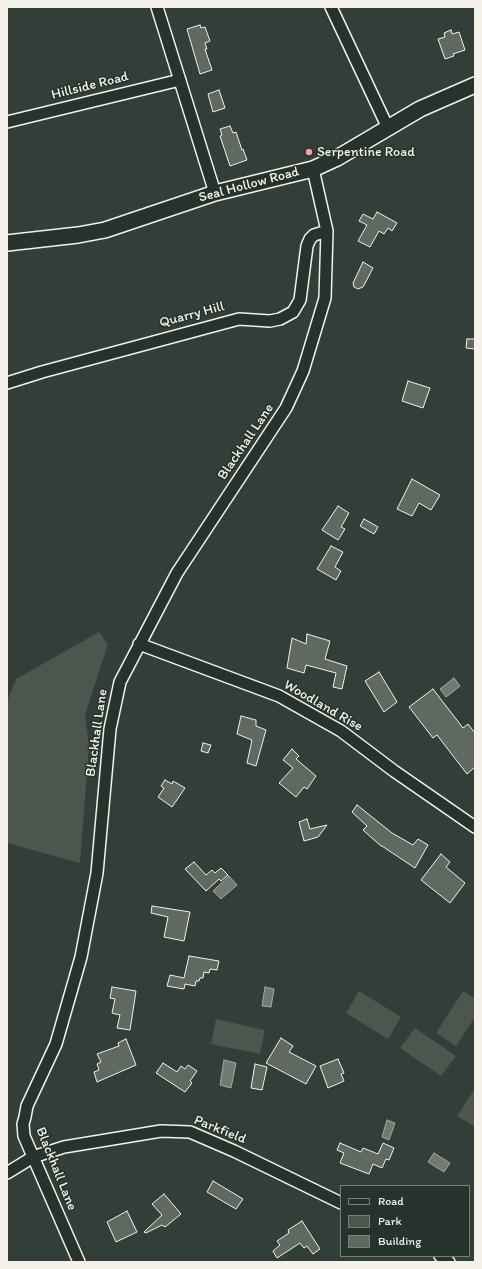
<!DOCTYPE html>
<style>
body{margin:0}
#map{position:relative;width:482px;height:1269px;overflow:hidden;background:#323e38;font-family:Itim,sans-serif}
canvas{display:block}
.frame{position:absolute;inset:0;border:8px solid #f4f1e8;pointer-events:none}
.legend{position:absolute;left:340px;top:1185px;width:130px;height:72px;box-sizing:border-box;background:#26332d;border:1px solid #787f78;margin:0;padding:5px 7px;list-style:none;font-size:12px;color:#f4f1e8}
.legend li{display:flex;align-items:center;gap:8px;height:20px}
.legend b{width:20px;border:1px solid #787f78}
</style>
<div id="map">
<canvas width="482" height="1269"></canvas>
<div class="frame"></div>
<ul class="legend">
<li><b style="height:5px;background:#26332d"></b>Road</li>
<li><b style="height:11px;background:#4c564f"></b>Park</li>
<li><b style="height:11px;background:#5f6861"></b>Building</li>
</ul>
</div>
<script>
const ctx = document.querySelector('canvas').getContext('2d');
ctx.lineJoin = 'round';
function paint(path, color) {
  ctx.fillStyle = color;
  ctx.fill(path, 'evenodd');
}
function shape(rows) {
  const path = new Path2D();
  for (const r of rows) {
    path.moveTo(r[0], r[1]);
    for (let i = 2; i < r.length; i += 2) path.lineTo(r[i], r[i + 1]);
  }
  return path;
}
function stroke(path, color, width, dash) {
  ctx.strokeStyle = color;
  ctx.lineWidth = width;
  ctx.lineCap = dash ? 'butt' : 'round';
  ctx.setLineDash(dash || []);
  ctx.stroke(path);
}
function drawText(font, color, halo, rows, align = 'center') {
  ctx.font = font + ' Itim,sans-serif';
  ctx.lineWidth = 3;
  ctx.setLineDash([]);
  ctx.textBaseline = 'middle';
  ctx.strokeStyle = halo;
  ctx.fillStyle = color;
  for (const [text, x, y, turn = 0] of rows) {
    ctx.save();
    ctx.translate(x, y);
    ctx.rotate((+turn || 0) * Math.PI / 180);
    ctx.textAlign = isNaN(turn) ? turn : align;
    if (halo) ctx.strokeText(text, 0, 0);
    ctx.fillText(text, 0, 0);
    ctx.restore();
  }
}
paint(shape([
 [99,632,108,644,85,715,89,746,80,863,7,843,7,702,16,679],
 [359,991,401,1017,388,1039,346,1013],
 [463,991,475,999,475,1017,456,1046,436,1033],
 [216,1019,265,1030,260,1054,211,1044],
 [415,1028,456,1056,441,1076,400,1048],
 [475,1088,475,1127,457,1116]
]), '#4c564f');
const water = shape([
 [454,678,460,686,446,697,440,689,454,678],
 [229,876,237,885,221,899,213,891,229,876],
 [265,987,274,989,271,1007,262,1006,265,987],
 [224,1060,236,1063,231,1088,220,1085,224,1060],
 [387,1120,395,1123,389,1140,382,1137,387,1120],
 [434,1153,450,1163,444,1172,428,1162,434,1153]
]);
paint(water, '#727972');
stroke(water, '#a6a9a1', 1);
const building = shape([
 [200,25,201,28,205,27,210,41,205,43,207,49,205,49,212,70,200,74,187,29,200,25],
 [451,30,452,34,459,32,465,50,453,54,454,56,445,59,438,39,445,37,444,33,451,30],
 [219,90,225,108,213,112,208,94,219,90],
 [230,126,233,133,236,132,242,150,243,149,247,160,230,166,220,136,222,135,220,129,230,126],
 [377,212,397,223,392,231,388,228,384,234,379,231,370,247,358,241,367,225,359,221,363,214,373,219,377,212],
 [363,262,373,268,363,287,358,289,354,287,353,283,363,262],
 [467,339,475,339,475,349,466,348,467,339],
 [408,381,430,388,423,408,402,401,408,381],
 [412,479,440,495,431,510,419,503,412,516,397,509,412,479],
 [338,506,349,513,341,527,345,529,338,540,322,530,338,506],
 [364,519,378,527,374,534,360,526,364,519],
 [331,546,343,552,335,567,341,571,336,580,317,569,331,546],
 [307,634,330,641,325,659,347,666,342,689,333,687,336,673,306,665,304,673,287,668,292,638,306,644,307,634],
 [379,672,397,702,384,712,365,681,379,672],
 [433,689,463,728,468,724,475,733,475,767,467,774,437,735,433,738,409,707,433,689],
 [241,716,256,720,256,726,266,730,256,766,247,763,252,740,237,734,241,716],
 [203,743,211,745,208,753,201,751,203,743],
 [292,749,299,756,296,759,316,776,307,789,304,787,296,797,279,783,293,768,283,760,292,749],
 [165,780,172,784,173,781,185,788,172,807,158,797,164,788,161,786,165,780],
 [357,805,392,833,413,845,418,839,428,845,415,868,382,846,381,846,363,830,367,826,352,812,357,805],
 [307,819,310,829,327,825,318,837,304,841,299,822,307,819],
 [441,854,450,862,446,867,465,883,450,903,421,880,441,854],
 [194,862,206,875,212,870,215,873,221,868,228,875,221,881,219,879,206,891,185,869,194,862],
 [152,906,190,912,184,941,164,937,168,917,151,913,152,906],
 [189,956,219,961,217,970,210,969,209,973,204,972,203,978,200,978,199,981,196,981,195,986,185,984,184,989,167,986,170,975,184,978,189,956],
 [112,987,136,991,130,1030,117,1028,120,1015,112,1013,115,999,110,998,112,987],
 [281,1038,293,1046,289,1052,316,1066,306,1084,266,1063,281,1038],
 [126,1039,136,1065,97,1082,94,1072,99,1070,97,1064,101,1062,97,1054,119,1046,118,1043,126,1039],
 [338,1059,344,1073,341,1074,344,1081,328,1088,320,1066,338,1059],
 [163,1063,177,1072,181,1066,185,1069,188,1065,197,1071,190,1081,192,1083,185,1092,156,1073,163,1063],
 [255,1064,267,1067,262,1090,251,1088,255,1064],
 [340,1143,361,1152,363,1148,378,1154,383,1143,394,1148,389,1160,386,1159,382,1168,373,1164,369,1174,340,1163,344,1153,337,1150,340,1143],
 [213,1181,243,1199,236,1209,207,1192,213,1181],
 [164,1194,181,1214,165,1227,162,1225,146,1233,144,1232,162,1215,152,1204,164,1194],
 [127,1211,137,1232,116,1242,107,1222,127,1211],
 [302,1221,320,1249,313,1254,307,1246,304,1248,300,1243,277,1258,273,1251,280,1245,277,1241,289,1233,288,1230,302,1221]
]);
paint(building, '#5f6861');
stroke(building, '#f4f1e8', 1);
const minor = shape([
 [157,7,215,193],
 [331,7,388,128],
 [7,122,180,80],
 [7,383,42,372,239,319,270,321,280,319,293,312,300,300,307,246,310,239,314,235,327,231],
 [139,644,279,696,341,731,394,771,475,827],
 [7,1173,33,1157,64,1147,161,1131,190,1132,234,1151,341,1203],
 [440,1256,449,1262],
 [79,1262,24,1136,23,1124,25,1117,27,1106,56,1044,81,957,97,873,110,729,120,682,177,573,286,408,303,371,325,298,327,231,313,169]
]);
const secondary = shape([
 [7,243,78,235,105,230,215,193,313,169,337,158,420,109,475,85]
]);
stroke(minor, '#f4f1e8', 14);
stroke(secondary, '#f4f1e8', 18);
stroke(minor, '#26332d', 11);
stroke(secondary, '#26332d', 15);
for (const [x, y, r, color] of [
 [309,152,4,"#ff9aa2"]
]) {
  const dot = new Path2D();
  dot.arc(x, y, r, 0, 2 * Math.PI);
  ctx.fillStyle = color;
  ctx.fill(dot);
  stroke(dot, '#26332d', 1.5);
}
drawText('14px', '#f4f1e8', '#26332d', [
 ["Hillside Road",90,86,-14],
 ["Seal Hollow Road",249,185,-15],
 ["Quarry Hill",192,315,-15],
 ["Blackhall Lane",246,442,-56],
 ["Woodland Rise",323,706,30],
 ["Blackhall Lane",97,733,-82],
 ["Parkfield",220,1130,22],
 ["Blackhall Lane",56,1169,68]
]);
drawText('14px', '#f4f1e8', '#26332d', [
 ["Serpentine Road",317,152]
], 'left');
</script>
